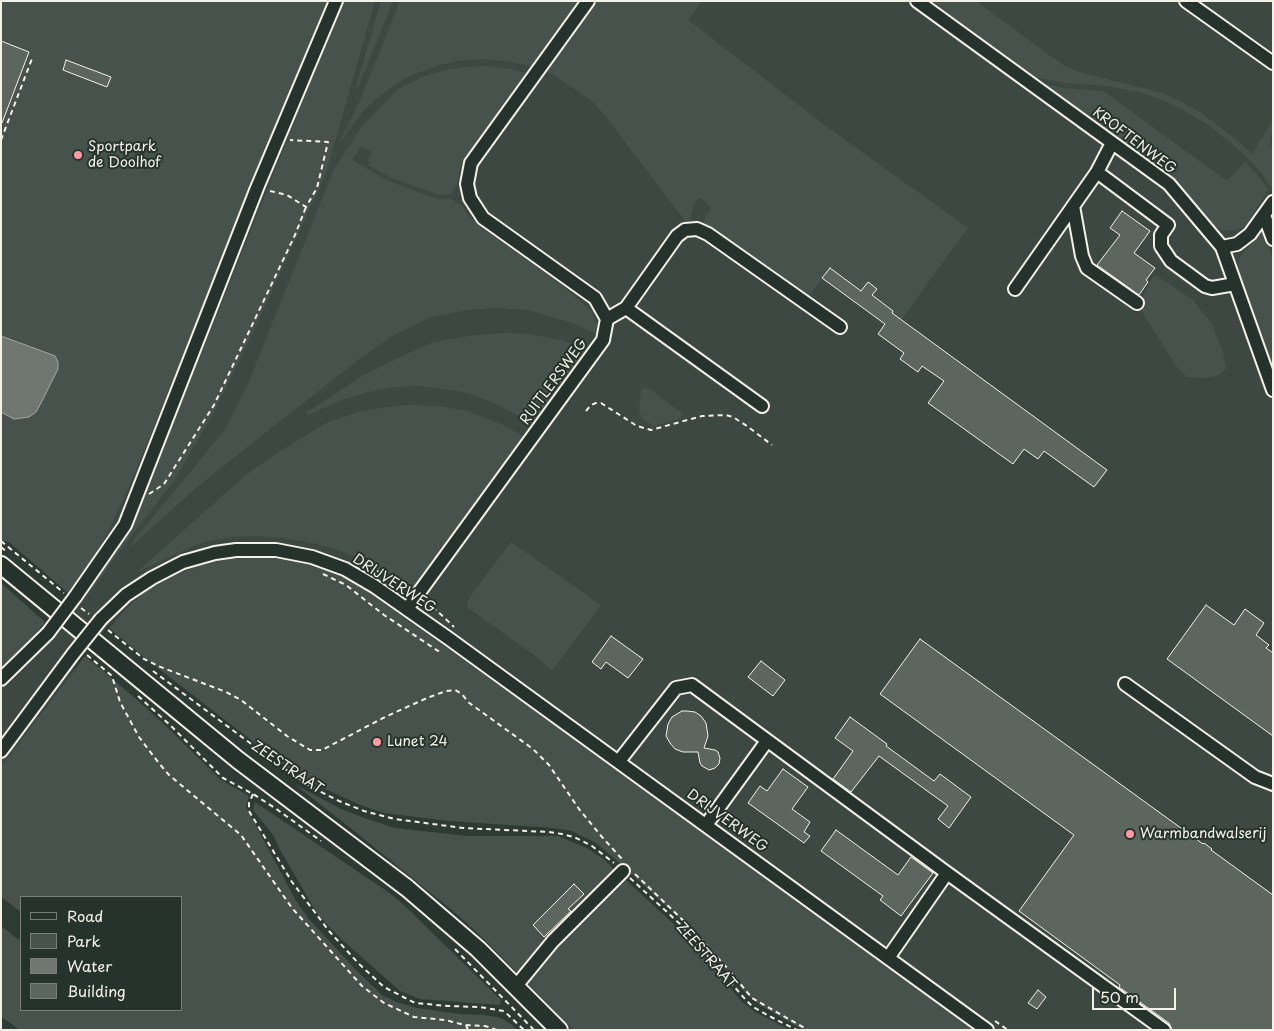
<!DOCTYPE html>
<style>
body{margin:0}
#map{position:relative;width:1274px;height:1031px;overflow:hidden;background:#2e3b34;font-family:"Playpen Sans",sans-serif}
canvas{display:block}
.frame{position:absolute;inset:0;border:2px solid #f4f1e8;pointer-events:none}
.legend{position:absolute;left:20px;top:896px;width:162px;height:115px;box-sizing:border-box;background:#26332d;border:1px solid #787f78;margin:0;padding:6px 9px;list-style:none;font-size:15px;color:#f4f1e8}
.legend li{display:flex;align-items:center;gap:10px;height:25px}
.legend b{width:25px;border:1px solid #787f78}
.scale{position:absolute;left:1092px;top:988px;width:84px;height:22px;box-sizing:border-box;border:2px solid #f4f1e8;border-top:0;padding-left:6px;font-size:15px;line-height:18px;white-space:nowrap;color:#f4f1e8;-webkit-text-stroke:4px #26332d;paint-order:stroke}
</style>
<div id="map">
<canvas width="1274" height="1031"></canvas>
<div class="frame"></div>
<ul class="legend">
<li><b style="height:6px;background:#26332d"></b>Road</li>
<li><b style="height:14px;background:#48524c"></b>Park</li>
<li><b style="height:14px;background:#6f7770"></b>Water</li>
<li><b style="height:14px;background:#5c655e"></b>Building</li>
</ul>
<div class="scale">50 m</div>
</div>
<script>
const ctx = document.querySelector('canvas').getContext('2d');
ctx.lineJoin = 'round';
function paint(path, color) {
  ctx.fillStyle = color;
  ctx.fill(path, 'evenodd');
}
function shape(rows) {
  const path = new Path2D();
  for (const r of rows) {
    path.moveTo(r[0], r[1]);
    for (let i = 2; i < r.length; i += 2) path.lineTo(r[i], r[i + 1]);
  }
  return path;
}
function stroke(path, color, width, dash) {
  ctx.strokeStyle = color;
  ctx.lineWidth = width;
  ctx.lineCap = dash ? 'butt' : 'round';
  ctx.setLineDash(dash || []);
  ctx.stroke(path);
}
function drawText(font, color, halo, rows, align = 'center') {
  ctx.font = font + ' "Playpen Sans",sans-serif';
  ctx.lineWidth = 4;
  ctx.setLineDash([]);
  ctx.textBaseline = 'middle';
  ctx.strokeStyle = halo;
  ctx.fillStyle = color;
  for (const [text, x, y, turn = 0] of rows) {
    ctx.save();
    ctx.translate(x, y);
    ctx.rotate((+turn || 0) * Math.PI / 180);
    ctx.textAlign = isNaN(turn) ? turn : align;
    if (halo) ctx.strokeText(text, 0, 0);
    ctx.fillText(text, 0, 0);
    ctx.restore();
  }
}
paint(shape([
 [325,1,1273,1,1273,1030,963,1030,143,597,109,625,80,659,46,714,1,776,1,665,41,628,70,593,75,578]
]), '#3c4841');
paint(shape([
 [1,1,327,1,132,480,108,532,88,565,68,593,9,542,1,541,1,412,6,415,50,383,58,369,50,354,1,336],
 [343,1,375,1,326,173,247,345,213,414,173,482,116,556,89,594,86,592,118,548,128,531,206,342],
 [381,1,393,1,358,88,356,87],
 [400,1,579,1,532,67,512,62,485,59,458,61,440,65,409,76,386,91,366,108,350,128,341,142,340,141,361,98],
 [596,1,702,1,688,20,826,126,968,228,901,320,830,268,806,300,705,228,703,221,711,209,704,200,699,198,693,205,691,218,686,222,605,116,592,101,546,70],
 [928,1,976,1,1063,65,1079,72,1162,93,1180,101,1203,114,1239,142,1252,154,1273,120,1273,130,1270,141,1273,152,1272,186,1270,186,1263,175,1242,152,1208,125,1183,110,1167,102,1139,92,1106,86,1066,83,1033,77],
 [489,66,510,69,526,73,469,154,460,169,457,184,451,194,444,195,437,194,391,178,368,165,370,162,368,161,372,152,361,146,352,160,389,181,429,196,440,199,451,199,462,206,467,214,482,228,551,277,579,300,592,312,597,324,596,334,575,324,528,310,496,308,467,310,431,317,396,334,359,359,202,483,130,547,133,541,206,453,225,429,249,381,334,169,362,126,398,89,422,77,445,70,464,67],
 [1044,84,1063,88,1103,91,1227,181,1245,162,1257,174,1268,190,1248,222,1243,227,1236,230,1223,230,1217,228,1184,190],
 [1263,230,1273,260,1273,372,1238,277,1237,268,1240,257],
 [1157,276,1193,300,1212,324,1223,352,1226,369,1219,375,1206,378,1187,377,1177,367,1142,312,1138,305,1153,277],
 [499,333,530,334,560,340,588,348,533,424,498,405,474,395,453,390,420,386,393,387,364,393,342,400,308,415,306,413,362,376,400,357,434,342,468,336],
 [643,388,651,390,683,414,679,419,653,426,642,419,639,410,641,391],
 [401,405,439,406,468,411,503,425,525,437,416,585,409,588,379,569,355,557,338,550,317,544,284,538,257,536,234,537,215,540,196,545,137,572,247,474,276,454,324,424,361,411],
 [511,542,601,605,552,671,537,657,467,607,467,602,472,594],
 [266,557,314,564,347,576,400,615,555,725,973,1030,803,1030,760,1005,748,996,718,960,687,925,617,861,596,843,572,831,553,828,449,821,384,813,363,806,314,784,288,768,264,750,150,662,109,628,127,608,146,591,171,577,200,566,229,559],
 [1,583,45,622,31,639,24,652,1,673],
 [85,656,135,698,168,728,221,780,249,796,246,807,296,901,309,919,358,972,382,995,396,1002,417,1008,460,1014,485,1015,501,1018,511,1024,517,1030,20,1030,1,1017,1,926,19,940,21,938,21,1010,181,1010,181,897,21,897,21,912,1,897,1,767],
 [294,784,341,809,370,820,395,828,468,836,558,836,587,848,602,858,677,927,714,968,741,1001,755,1012,790,1030,573,1030,486,941,459,916,353,830],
 [255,802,391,894,405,906,501,1000,500,1005,420,999,400,991,340,938,318,915,279,848,274,836,253,810]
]), '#48524c');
const water = shape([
 [1,336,50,354,55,356,58,362,58,369,41,403,36,412,29,417,14,419,1,412,1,336]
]);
paint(water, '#6f7770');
stroke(water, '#a4a8a0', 1);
const building = shape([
 [1,41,29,52,2,123,1,123,1,41],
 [66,60,111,77,107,87,63,70,66,60],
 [1122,211,1150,231,1134,253,1155,268,1146,280,1148,282,1139,295,1097,265,1120,235,1110,228,1122,211],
 [830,268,861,291,868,282,877,289,872,295,893,311,892,313,1107,470,1094,487,1044,451,1038,459,1024,449,1013,464,928,403,944,381,922,366,918,372,900,359,904,353,878,334,885,324,822,278,830,268],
 [1206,605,1234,625,1245,609,1264,623,1256,635,1269,645,1266,648,1273,653,1273,736,1167,659,1206,605],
 [611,636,643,659,628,678,606,662,601,669,592,662,611,636],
 [920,639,1203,844,1204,843,1212,849,1211,850,1273,895,1273,1030,1172,1030,1169,1023,1119,987,1120,985,1019,911,1074,835,880,694,920,639],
 [761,661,785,680,773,696,748,677,761,661],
 [682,711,687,711,695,712,701,716,706,723,708,736,704,748,715,750,718,752,720,758,719,764,715,768,709,770,702,766,700,763,698,752,683,752,675,749,670,743,666,736,668,724,672,717,682,711],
 [850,717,887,744,886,746,934,781,940,774,971,797,949,828,938,819,948,806,879,756,851,792,833,779,853,751,835,738,850,717],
 [783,769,808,787,792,809,810,822,804,832,810,836,804,843,748,803,760,786,767,791,783,769],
 [836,830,898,875,911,857,933,873,901,916,880,900,883,896,821,851,836,830],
 [574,884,584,894,568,909,571,911,544,937,533,925,574,884],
 [1038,990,1046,997,1037,1009,1028,1003,1038,990]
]);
paint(building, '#5c655e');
stroke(building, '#f4f1e8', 1);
const minor = shape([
 [588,1,471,163,467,184,470,198,483,218,595,298,607,319],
 [917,1,1169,184,1222,247,1273,390],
 [1186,1,1273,63],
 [1097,172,1168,225,1161,235,1161,246,1171,261,1205,286,1212,288,1235,284],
 [1073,206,1082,256,1087,268,1137,303],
 [1264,215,1273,239],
 [1222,247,1237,244,1250,234,1273,202],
 [1015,289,1097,172,1112,143],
 [626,308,762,406],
 [75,597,125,525,257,188,336,1],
 [407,609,603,340,607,319,626,308,677,236,685,230,697,229,708,234,840,327],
 [101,619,126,595,152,578,183,562,215,553,236,550,276,550,312,557,345,569,374,586,448,638,987,1030],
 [1,679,48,633],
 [1125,684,1255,777,1273,784],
 [1,751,73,654],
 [619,761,676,688,692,685,947,873,1164,1030],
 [706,825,767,741],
 [888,958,947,873],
 [516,986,553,941,623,871]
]);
const major = shape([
 [1,565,238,760,407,888,478,949,559,1030]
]);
stroke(minor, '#f4f1e8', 16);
stroke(major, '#f4f1e8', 20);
stroke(shape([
 [1,140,33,56],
 [270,191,287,195,306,207,317,188,328,142,290,140],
 [586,411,591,405,596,403,601,403,637,426,651,430,702,416,726,415,733,417,747,426,772,445],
 [149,494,164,484,214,405,295,235,306,207],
 [1,541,64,593],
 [1,547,7,552],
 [353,559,362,562,393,580,407,590],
 [323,574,346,585,384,615,438,651,440,648],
 [425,602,432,606,454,627],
 [81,608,89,614],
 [108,630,144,659,158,666,226,692,241,700,287,736,310,750,322,750,385,717,427,698,446,691,455,690,462,694,468,702,533,749,549,765,579,809,602,837,622,859],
 [87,655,112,676,120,702,139,737,158,762,169,775,241,835,292,908,362,986,384,1003,414,1017,445,1020,465,1025,485,1026,497,1030],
 [153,671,281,766,313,788,339,801,364,811,395,819,463,828,549,832,562,834,574,837,592,846,614,863],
 [138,696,170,725,223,778,253,794,275,808,321,841],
 [253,794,249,803,249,811,292,882,329,931,359,964,384,987,415,1003,448,1006,480,1007,504,1011,524,1030],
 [635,874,691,928,728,969,752,998,808,1030],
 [630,878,680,924,745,999,753,1007,771,1017,797,1030],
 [455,949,534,1030],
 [995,1021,1008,1030],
 [466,1025,468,1030]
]), '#f4f1e8', 2, [5, 4]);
stroke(minor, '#26332d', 12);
stroke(major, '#26332d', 16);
const minorBridge = shape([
 [48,633,75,597],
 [73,654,101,619]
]);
stroke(minorBridge, '#f4f1e8', 16, []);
stroke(minorBridge, '#26332d', 12);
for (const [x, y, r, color] of [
 [78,155,5,"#ff9aa2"],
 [377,742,5,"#ff9aa2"],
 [1130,834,5,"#ff9aa2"]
]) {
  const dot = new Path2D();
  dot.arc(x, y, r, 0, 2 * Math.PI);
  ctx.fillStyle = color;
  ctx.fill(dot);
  stroke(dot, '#26332d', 2);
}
drawText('14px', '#f4f1e8', '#26332d', [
 ["KROFTENWEG",1134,141,37],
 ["RUITLERSWEG",554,382,-54],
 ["DRIJVERWEG",394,584,33],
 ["ZEESTRAAT",287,768,34],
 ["DRIJVERWEG",727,821,36],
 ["ZEESTRAAT",706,956,49]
]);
drawText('14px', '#f4f1e8', '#26332d', [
 ["Sportpark",88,147],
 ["de Doolhof",88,163],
 ["Lunet 24",387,742],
 ["Warmbandwalserij",1140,834]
], 'left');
</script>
